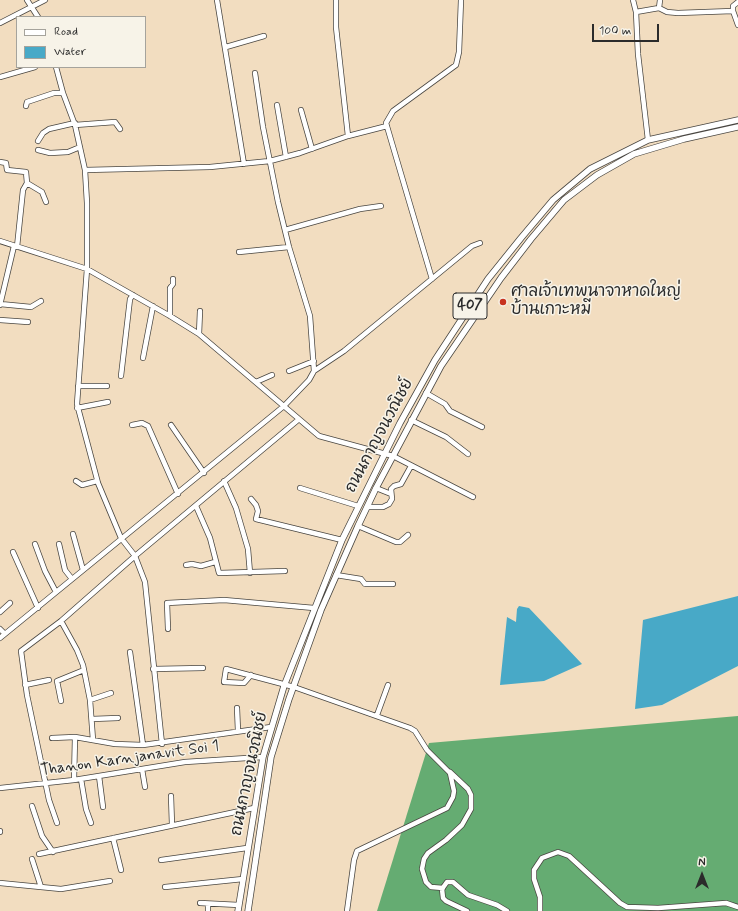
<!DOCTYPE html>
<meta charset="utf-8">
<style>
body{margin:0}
#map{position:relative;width:738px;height:911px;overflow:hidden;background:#f2ddc0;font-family:Mynerve,sans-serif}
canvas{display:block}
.legend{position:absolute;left:16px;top:16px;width:130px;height:52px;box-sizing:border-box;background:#f7f3e8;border:1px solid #a5a39c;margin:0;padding:5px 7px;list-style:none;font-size:12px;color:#2b2b2b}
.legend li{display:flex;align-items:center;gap:8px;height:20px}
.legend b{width:20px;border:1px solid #a5a39c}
.north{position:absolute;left:682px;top:855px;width:40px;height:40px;-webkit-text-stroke:3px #f7f3e8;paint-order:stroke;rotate:0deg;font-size:11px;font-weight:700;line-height:16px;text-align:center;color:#2b2b2b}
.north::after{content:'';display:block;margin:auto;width:14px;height:18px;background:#2b2b2b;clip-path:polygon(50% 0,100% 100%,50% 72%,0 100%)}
.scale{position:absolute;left:592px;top:24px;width:67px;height:18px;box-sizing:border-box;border:2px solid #2b2b2b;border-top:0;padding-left:5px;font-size:12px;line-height:14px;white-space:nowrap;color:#2b2b2b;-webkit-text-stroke:3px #f7f3e8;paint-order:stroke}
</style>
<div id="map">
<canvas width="738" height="911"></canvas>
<ul class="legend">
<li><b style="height:5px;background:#fff"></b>Road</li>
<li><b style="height:11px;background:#48a9c7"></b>Water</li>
</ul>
<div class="north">N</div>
<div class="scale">100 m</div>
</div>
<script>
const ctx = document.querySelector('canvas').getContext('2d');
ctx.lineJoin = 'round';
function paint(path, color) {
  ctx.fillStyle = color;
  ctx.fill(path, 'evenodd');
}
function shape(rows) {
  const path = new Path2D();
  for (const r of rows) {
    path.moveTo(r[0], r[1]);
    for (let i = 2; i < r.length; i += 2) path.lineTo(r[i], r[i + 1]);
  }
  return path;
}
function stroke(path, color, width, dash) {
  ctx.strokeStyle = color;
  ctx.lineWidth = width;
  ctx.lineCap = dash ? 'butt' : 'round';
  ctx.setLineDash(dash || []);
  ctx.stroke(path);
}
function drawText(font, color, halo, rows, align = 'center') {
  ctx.font = font + ' Mynerve,"Playpen Sans Thai",sans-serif';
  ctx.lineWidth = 3;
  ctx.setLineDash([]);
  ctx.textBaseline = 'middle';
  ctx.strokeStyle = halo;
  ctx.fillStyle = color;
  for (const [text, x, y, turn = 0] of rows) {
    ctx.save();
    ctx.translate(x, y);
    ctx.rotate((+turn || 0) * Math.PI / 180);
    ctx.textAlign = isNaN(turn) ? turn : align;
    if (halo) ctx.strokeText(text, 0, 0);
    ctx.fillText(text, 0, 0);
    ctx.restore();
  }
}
paint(shape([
 [738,716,738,911,377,911,429,743]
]), '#65ac72');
paint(shape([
 [738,596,738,666,662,705,635,709,643,620],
 [519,606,529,608,582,664,544,681,500,685,507,617,516,622,517,609]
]), '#48a9c7');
const minor = shape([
 [27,0,38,17],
 [217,0,244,164],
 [336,0,336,27,348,136],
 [633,0,636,12],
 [659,8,667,12,678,13,733,11,733,6,738,2],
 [733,11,738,25],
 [0,23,45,0],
 [226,47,264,36],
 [56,67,63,93,75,125,85,170,87,203,87,269,77,404,98,483,121,538,135,556,145,582,162,744],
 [0,77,35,67],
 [277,105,286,157],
 [26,106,27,102,54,93,63,93],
 [301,110,312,149],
 [75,125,115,122,120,129],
 [648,140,638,54,636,12,659,8,660,0],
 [38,141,43,133,49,129,75,123],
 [38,150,50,153,68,152,80,147],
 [0,162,6,163,7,170,26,172,27,183,23,190,17,247],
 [85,170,210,167,270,161,300,153,348,136,387,126],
 [27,183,42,192,46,202],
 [285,230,360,209,381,206],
 [0,241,87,269,170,316,199,334,319,436,393,456,473,497],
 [239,252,289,247],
 [432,279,386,123,393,111,456,65,459,52,461,0],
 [0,304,31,307,41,301],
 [0,305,14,246],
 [170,316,170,288,173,284,173,279],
 [0,320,28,322],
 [199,334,200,311],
 [143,358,153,306],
 [289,371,314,361],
 [314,371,344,351,472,246,480,243],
 [121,376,130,299,133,295],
 [256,382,272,375],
 [78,386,107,386],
 [426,393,445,404,450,411,482,427],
 [77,408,108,402],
 [411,420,446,437,468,454],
 [132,425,142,423,148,426,178,494],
 [171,425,204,473],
 [76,481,82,485,97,481],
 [224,481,236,508,248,549,250,573],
 [300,488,358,506],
 [376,488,391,494],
 [251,499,256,505,258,511,256,519,342,540],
 [196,506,210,538,219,573,285,571],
 [367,507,383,507,389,504,392,499,391,489,394,486,401,484,411,466],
 [358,526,396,542,400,542,408,535],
 [73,534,83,570],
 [35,544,45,571,56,592],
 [59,544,65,570,72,579],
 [13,552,38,608],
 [186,565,192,564,201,566,215,562],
 [336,575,361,579,365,584,393,584],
 [0,612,10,603],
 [61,621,77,650,83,665,90,700,93,740],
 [0,629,5,634],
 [168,629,167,603,224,600,314,608],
 [0,638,284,406,309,380,314,371,310,316,289,247,278,202,263,127,255,73],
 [130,652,143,745],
 [153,669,203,668],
 [251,675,244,683,224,682,226,669,294,687,410,728,415,731,427,750,450,773,454,791,453,797,447,808,357,851,354,860,347,911],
 [25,685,49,680],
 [90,700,111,693],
 [61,701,57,681,84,670],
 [237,708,238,731],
 [377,715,388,685],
 [92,719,118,718],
 [52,738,75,737],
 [142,769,145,787],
 [99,776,103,807],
 [81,779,86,809,91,823],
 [74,780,75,737,115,744,143,745,271,727],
 [0,788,74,780,185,762,263,757],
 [171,796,172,825],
 [32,806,42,836,53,852],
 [57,823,49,800,27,695,21,651,61,621,135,556,298,420],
 [0,831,0,832],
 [113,838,121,870],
 [39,854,254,808],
 [32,859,41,887],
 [161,860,247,848],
 [0,883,61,889,110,881],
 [165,887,243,879],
 [443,888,431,887,426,882,422,869,424,859,428,853,446,840,462,825,471,809,471,795,468,789,450,772],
 [200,903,239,905],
 [208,911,208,904],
 [467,911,446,901,443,898,442,889,447,882,453,882,468,895,497,905,507,911],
 [540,911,540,897,534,879,534,870,542,858,558,852,569,856,620,903,627,907,658,908,726,903,738,907]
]);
const major = shape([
 [238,911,263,757,284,686,342,540,400,423,435,360,488,279,521,238,553,200,590,169,648,140,738,120],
 [248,911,271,757,289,699,321,610,358,526,376,488,441,366,501,278,531,239,564,200,597,175,634,154,684,139,738,127]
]);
stroke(minor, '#494641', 6);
stroke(major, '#494641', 7);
stroke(minor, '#fff', 4.5);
stroke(major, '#fff', 5.5);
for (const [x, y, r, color] of [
 [503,302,4,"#c8321e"]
]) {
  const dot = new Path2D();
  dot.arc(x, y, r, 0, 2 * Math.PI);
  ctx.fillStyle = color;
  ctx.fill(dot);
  stroke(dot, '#f7f3e8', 1.5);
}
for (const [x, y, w] of [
 [470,306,34]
]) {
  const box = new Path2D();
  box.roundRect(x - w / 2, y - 13, w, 26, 3);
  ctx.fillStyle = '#f7f3e8';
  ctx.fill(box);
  stroke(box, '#2b2b2b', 1);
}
drawText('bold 15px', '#2b2b2b', null, [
 ["407",470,306]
]);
drawText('16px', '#2b2b2b', '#f7f3e8', [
 ["ศาลเจ้าเทพนาจาหาดใหญ่",511,293],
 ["บ้านเกาะหมี",511,311]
], 'left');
drawText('16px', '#2b2b2b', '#f7f3e8', [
 ["ถนนกาญจนวณิชย์",380,436,-62],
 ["Thanon Karnjanavit Soi 1",130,759,-8],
 ["ถนนกาญจนวณิชย์",250,774,-78]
]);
</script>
